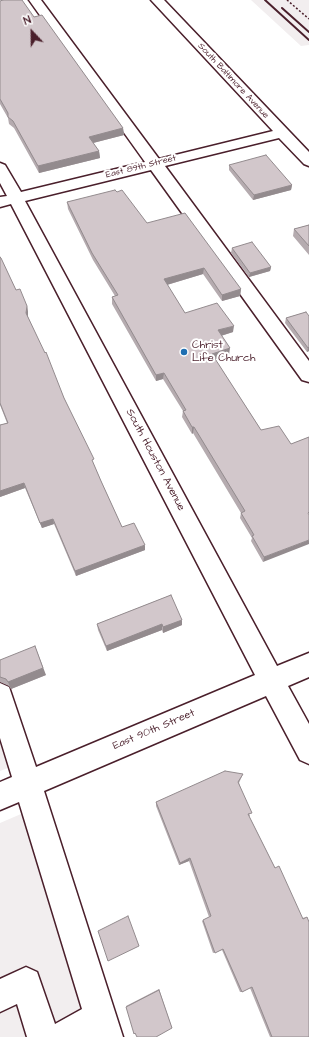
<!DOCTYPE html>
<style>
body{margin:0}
#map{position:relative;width:309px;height:1037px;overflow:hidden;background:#fff;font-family:"Architects Daughter",sans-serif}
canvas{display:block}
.north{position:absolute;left:12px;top:12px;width:40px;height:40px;-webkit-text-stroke:3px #fff;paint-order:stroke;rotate:338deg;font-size:11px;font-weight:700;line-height:16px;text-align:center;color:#4a1f2b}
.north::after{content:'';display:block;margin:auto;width:14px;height:18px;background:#4a1f2b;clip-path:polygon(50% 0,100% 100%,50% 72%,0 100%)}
</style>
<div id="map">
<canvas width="309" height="1037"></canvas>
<div class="north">N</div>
</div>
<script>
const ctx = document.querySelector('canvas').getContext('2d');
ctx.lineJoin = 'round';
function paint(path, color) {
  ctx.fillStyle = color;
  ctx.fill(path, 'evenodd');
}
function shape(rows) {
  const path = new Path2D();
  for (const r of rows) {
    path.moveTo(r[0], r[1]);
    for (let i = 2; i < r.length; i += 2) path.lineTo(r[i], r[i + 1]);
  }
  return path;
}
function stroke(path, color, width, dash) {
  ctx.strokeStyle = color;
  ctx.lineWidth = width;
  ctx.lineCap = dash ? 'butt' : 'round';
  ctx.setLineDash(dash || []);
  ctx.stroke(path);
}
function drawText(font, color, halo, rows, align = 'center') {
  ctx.font = font + ' "Architects Daughter",sans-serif';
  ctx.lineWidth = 4;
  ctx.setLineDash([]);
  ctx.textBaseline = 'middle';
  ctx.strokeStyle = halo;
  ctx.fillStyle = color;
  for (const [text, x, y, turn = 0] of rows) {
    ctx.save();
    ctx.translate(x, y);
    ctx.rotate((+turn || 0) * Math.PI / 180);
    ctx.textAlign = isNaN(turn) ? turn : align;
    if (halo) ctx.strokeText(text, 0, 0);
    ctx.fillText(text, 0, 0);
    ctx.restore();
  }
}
paint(shape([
 [251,0,309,0,309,45,301,46],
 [0,696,21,763,0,771],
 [35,808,107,1037,0,1037,0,823]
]), '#f2eeef');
const minor = shape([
 [29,0,41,0,159,159,273,131,151,0,164,0,309,152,309,166,304,164,279,138,165,166,309,361,309,382,302,380,151,170,25,201,277,666,309,653,309,677,288,686,309,724,309,764,300,760,266,696,44,791,123,1037,27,1037,17,1004,0,1012,0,979,26,967,37,972,55,1024,82,1009,19,802,0,810,0,782,12,777,0,738,0,683,9,687,36,767,255,675,11,204,0,207,0,197,7,196,0,183,0,163,5,165,21,192,145,162,29,0]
]);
stroke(minor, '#4a1f2b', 3);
stroke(shape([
 [287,0,309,19]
]), '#4a1f2b', 1.5, [2, 2]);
paint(minor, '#fff');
stroke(shape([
 [265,0,309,40],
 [282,8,309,32]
]), '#4a1f2b', 2);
paint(shape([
 [0,1,34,17,123,128,124,135,93,143,99,151,100,158,39,173,14,128,9,124,8,118,0,104],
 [229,165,292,185,291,190,253,200,229,170],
 [117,192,147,223,241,289,240,296,222,301,203,274,167,285,185,313,233,332,221,336,229,355,215,359,261,430,291,444,309,437,263,562,251,541,252,538,240,518,241,513,193,433,192,434,182,417,183,411,163,379,156,381,112,304,112,297,115,296,93,260,68,209,67,202],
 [309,225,309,255,293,236,294,229],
 [232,248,271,267,270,271,249,277,231,253],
 [0,257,16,290,27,306,28,312,28,317,94,465,101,481,122,527,145,550,76,576,54,524,42,528,25,488,0,497,0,425,7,423,0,405],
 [306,312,309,351,307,352,285,323,286,318],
 [171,595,182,625,163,633,162,630,107,651,98,630,97,624],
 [0,660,46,675,11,689,9,686,0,682],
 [243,774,239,783,250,816,249,816,275,868,302,918,307,917,308,921,309,920,309,1037,270,1037,250,988,242,992,240,992,222,950,213,953,202,921,209,917,189,861,179,865,156,806,156,802],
 [159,989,172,1028,126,1007,126,1006]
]), '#b5abaf');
paint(shape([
 [123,128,124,135,89,144,89,137],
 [99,151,100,158,39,173,38,166],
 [292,185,291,190,253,200,254,195],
 [271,267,270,271,249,277,250,273],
 [204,268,203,274,163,286,164,279],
 [241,289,240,296,222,301,222,295],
 [27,306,28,312,28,320,26,313],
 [234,326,233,332,217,337,218,330],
 [309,347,309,351,307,352,308,348],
 [230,348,229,355,211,360,212,354],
 [164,373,163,379,156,381,156,375],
 [192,427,194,427,193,433,192,434],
 [24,483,25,488,0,497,0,491],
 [53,519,54,524,42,528,40,523],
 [309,540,309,544,263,562,264,557],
 [145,545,145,550,76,576,75,571],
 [182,620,182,625,163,633,163,627],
 [162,624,162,630,107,651,106,646],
 [35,646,46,675,11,689,8,682],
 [190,858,189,861,179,865,180,863]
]), '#938b8e');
const building = shape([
 [3,0,22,0,34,17,42,15,123,128,89,137,99,151,38,166,13,121,8,117,8,113,0,99,0,1,3,0],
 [266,155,292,185,254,195,229,165,266,155],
 [115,190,117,192,122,190,147,223,185,213,241,289,222,295,204,268,164,279,185,313,217,303,234,326,218,330,230,348,212,354,261,430,279,426,291,444,309,437,309,512,308,513,309,515,309,540,264,557,252,536,254,535,241,513,245,511,194,427,192,427,183,411,186,410,164,373,156,375,112,297,118,295,92,253,67,202,115,190],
 [309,225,309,246,294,229,309,225],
 [252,242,271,267,250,273,232,248,252,242],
 [0,257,1,258,16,290,20,289,27,306,26,313,45,353,46,352,64,398,94,459,92,460,101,481,122,527,134,523,145,545,75,571,53,519,40,523,24,483,0,491,0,425,8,423,0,403,0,257],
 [306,312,309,316,309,347,308,348,286,318,306,312],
 [171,595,182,620,163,627,162,624,106,646,97,624,171,595],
 [35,646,43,668,8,682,6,679,0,677,0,660,35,646],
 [225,771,243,774,238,782,252,813,248,814,275,868,279,866,303,919,307,917,309,922,309,1037,272,1037,252,987,242,992,223,949,215,953,203,920,211,916,190,858,180,863,156,802,225,771],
 [128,916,139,946,108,961,98,931,128,916],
 [159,990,172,1028,156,1037,137,1037,135,1033,134,1034,126,1007,159,990]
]);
paint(building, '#d2c7cb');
stroke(building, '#938b8e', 1);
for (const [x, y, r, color] of [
 [184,352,4,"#1f6fb2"]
]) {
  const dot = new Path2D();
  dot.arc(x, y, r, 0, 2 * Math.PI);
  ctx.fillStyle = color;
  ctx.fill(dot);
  stroke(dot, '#fff', 1.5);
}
drawText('9px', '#4a1f2b', '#fff', [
 ["South Baltimore Avenue",233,81,47],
 ["East 89th Street",141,167,-14]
]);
drawText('11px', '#4a1f2b', '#fff', [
 ["Christ",192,346],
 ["Life Church",192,359]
], 'left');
drawText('11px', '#4a1f2b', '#fff', [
 ["South Houston Avenue",155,460,62],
 ["East 90th Street",154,730,-23]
]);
</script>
